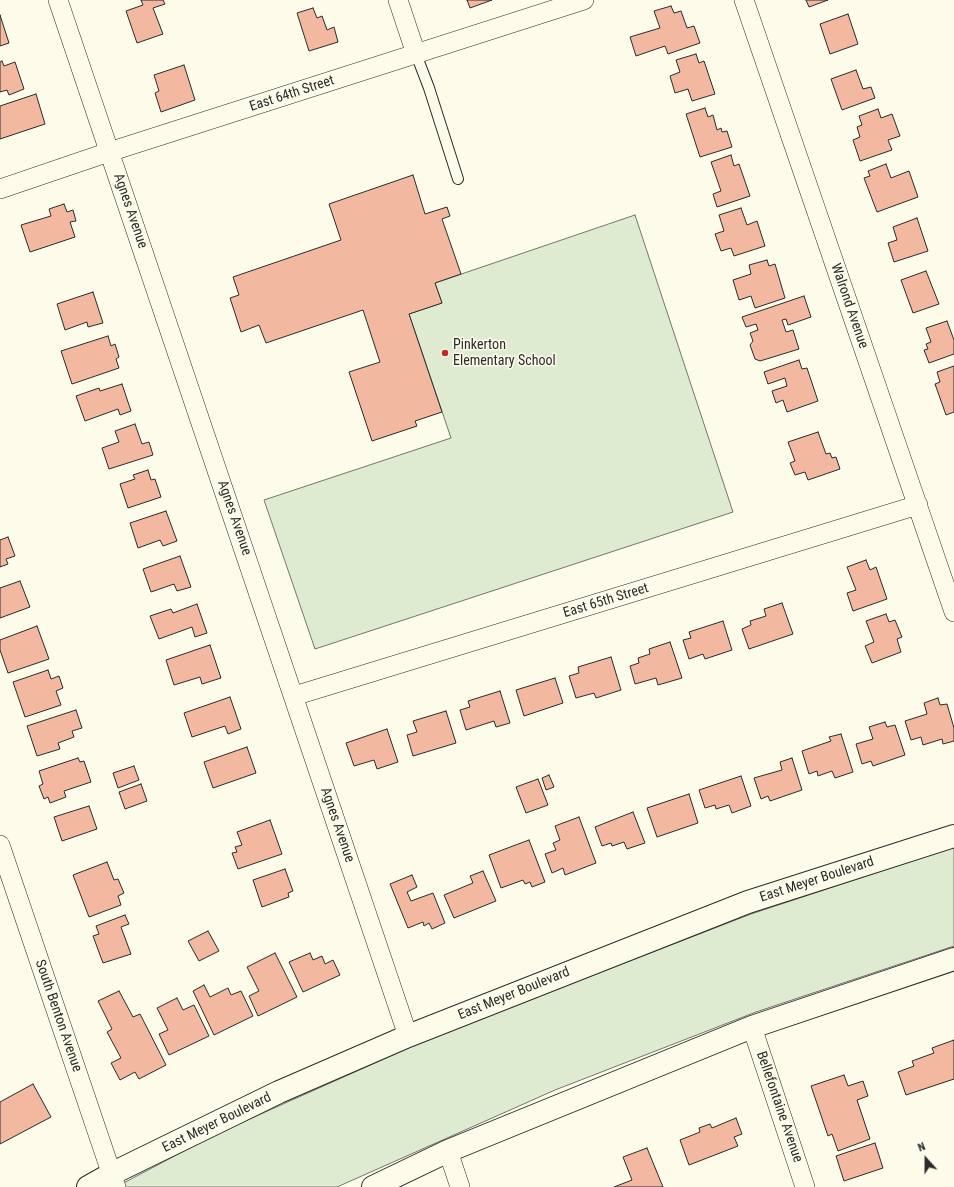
<!DOCTYPE html>
<style>
body{margin:0}
#map{position:relative;width:954px;height:1187px;overflow:hidden;background:#fdfbea;font-family:"Roboto Condensed",sans-serif}
canvas{display:block}
.north{position:absolute;left:906px;top:1139px;width:40px;height:40px;-webkit-text-stroke:3px #fdfbea;paint-order:stroke;rotate:339deg;font-size:11px;font-weight:700;line-height:16px;text-align:center;color:#2b2b2b}
.north::after{content:'';display:block;margin:auto;width:14px;height:18px;background:#2b2b2b;clip-path:polygon(50% 0,100% 100%,50% 72%,0 100%)}
</style>
<div id="map">
<canvas width="954" height="1187"></canvas>
<div class="north">N</div>
</div>
<script>
const ctx = document.querySelector('canvas').getContext('2d');
ctx.lineJoin = 'round';
function paint(path, color) {
  ctx.fillStyle = color;
  ctx.fill(path, 'evenodd');
}
function shape(rows) {
  const path = new Path2D();
  for (const r of rows) {
    path.moveTo(r[0], r[1]);
    for (let i = 2; i < r.length; i += 2) path.lineTo(r[i], r[i + 1]);
  }
  return path;
}
function stroke(path, color, width, dash) {
  ctx.strokeStyle = color;
  ctx.lineWidth = width;
  ctx.lineCap = dash ? 'butt' : 'round';
  ctx.setLineDash(dash || []);
  ctx.stroke(path);
}
function drawText(font, color, halo, rows, align = 'center') {
  ctx.font = font + ' "Roboto Condensed",sans-serif';
  ctx.lineWidth = 3;
  ctx.setLineDash([]);
  ctx.textBaseline = 'middle';
  ctx.strokeStyle = halo;
  ctx.fillStyle = color;
  for (const [text, x, y, turn = 0] of rows) {
    ctx.save();
    ctx.translate(x, y);
    ctx.rotate((+turn || 0) * Math.PI / 180);
    ctx.textAlign = isNaN(turn) ? turn : align;
    if (halo) ctx.strokeText(text, 0, 0);
    ctx.fillText(text, 0, 0);
    ctx.restore();
  }
}
const green = shape([
 [635,215,733,512,315,649,264,500,451,438,409,314,442,303,435,283,635,215],
 [954,847,954,946,756,1012,555,1090,337,1187,116,1187,216,1134,433,1037,751,914,954,847]
]);
paint(green, '#deebd1');
stroke(green, '#74746e', 1);
const building = shape([
 [141,0,163,0,165,4,153,8,163,34,137,43,126,11,143,5,141,0],
 [467,0,492,0,470,8,467,0],
 [806,0,828,0,809,7,806,0],
 [671,6,674,13,681,11,687,28,694,26,700,43,668,54,665,46,636,56,630,37,660,28,654,11,671,6],
 [313,8,317,18,322,16,327,30,334,27,338,42,309,51,297,13,313,8],
 [848,14,858,44,830,54,820,24,848,14],
 [0,15,9,43,0,46,0,15],
 [696,54,699,63,704,61,715,94,692,101,688,89,675,93,670,76,680,72,676,60,696,54],
 [2,61,4,66,15,62,24,89,9,95,7,90,0,92,0,62,2,61],
 [184,65,195,100,161,112,155,93,159,91,154,75,184,65],
 [856,70,863,89,871,87,875,98,842,110,831,79,856,70],
 [36,94,45,124,0,139,0,106,36,94],
 [705,108,708,117,713,115,717,130,721,128,722,132,727,131,732,147,700,157,686,114,705,108],
 [878,109,881,118,892,114,900,136,888,140,892,150,860,161,853,140,860,137,857,127,862,125,859,116,878,109],
 [731,155,734,166,739,164,750,196,717,207,713,194,721,191,711,162,731,155],
 [886,164,891,178,909,171,918,197,877,212,864,178,870,176,868,171,886,164],
 [413,175,425,214,447,207,450,216,442,219,461,274,435,283,442,303,409,314,442,412,415,421,417,426,372,441,349,372,380,362,363,310,266,343,259,325,241,332,230,298,239,295,233,277,341,240,329,204,413,175],
 [64,204,67,212,73,210,76,221,70,222,75,237,30,252,21,225,51,216,49,209,64,204],
 [741,208,747,225,757,221,765,246,734,256,731,248,721,251,715,234,724,231,719,215,741,208],
 [917,218,928,251,894,262,888,243,897,240,893,227,917,218],
 [767,260,769,266,775,264,785,298,755,308,751,296,739,300,733,280,751,274,749,265,767,260],
 [926,271,939,304,913,313,901,280,926,271],
 [93,292,103,323,88,327,87,322,65,330,57,304,93,292],
 [804,296,811,317,788,325,786,319,782,320,786,332,793,330,799,349,760,361,755,359,750,345,753,341,750,333,758,330,756,324,746,327,742,317,804,296],
 [947,321,954,340,954,354,929,363,924,350,928,349,926,344,931,342,926,328,947,321],
 [108,336,111,346,115,344,119,357,116,359,119,368,72,384,61,351,108,336],
 [799,360,802,369,807,368,818,401,787,412,783,400,776,403,772,391,787,386,785,378,768,384,764,372,799,360],
 [954,366,954,412,946,415,935,384,940,382,937,372,954,366],
 [122,384,131,411,120,415,118,409,85,421,76,396,99,388,100,391,122,384],
 [135,424,142,444,149,442,153,455,109,469,102,448,119,442,115,431,135,424],
 [818,432,826,454,830,453,832,458,836,457,840,469,808,480,805,472,795,475,790,463,795,461,788,442,818,432],
 [148,470,151,480,155,479,161,497,128,508,120,484,135,479,133,475,148,470],
 [166,511,177,541,163,546,160,540,138,548,130,523,166,511],
 [8,537,15,556,6,559,8,564,0,567,0,540,8,537],
 [180,556,191,587,177,591,174,584,151,592,143,569,180,556],
 [866,560,870,570,876,567,887,599,853,611,847,593,856,590,847,567,866,560],
 [20,581,30,607,0,618,0,588,20,581],
 [782,603,793,634,749,649,742,629,751,625,750,621,766,616,764,609,782,603],
 [197,604,207,633,195,637,192,627,159,639,150,616,171,609,173,613,197,604],
 [886,614,889,622,895,620,902,637,897,639,901,652,872,663,865,646,874,642,866,621,886,614],
 [723,621,732,650,705,659,703,654,689,659,683,640,691,638,689,632,723,621],
 [37,626,49,659,8,673,0,650,0,640,37,626],
 [670,642,682,678,658,685,656,678,635,684,630,666,639,663,638,658,650,654,649,649,670,642],
 [210,645,221,678,202,684,200,677,174,685,166,660,210,645],
 [611,657,621,690,596,698,594,693,576,698,569,676,579,673,578,667,611,657],
 [48,670,51,679,59,676,63,688,56,691,61,705,25,717,13,682,48,670],
 [555,678,563,703,524,716,516,690,555,678],
 [500,691,510,723,496,727,494,721,466,730,460,710,470,707,468,701,500,691],
 [230,697,241,729,228,734,225,726,192,737,184,713,230,697],
 [938,698,940,705,947,704,954,728,954,741,943,744,942,739,923,745,921,737,911,740,905,721,927,714,924,703,938,698],
 [76,710,82,728,72,731,74,737,58,743,60,749,37,756,27,726,76,710],
 [446,711,456,743,413,756,407,735,417,732,413,721,446,711],
 [885,722,887,727,895,725,905,755,873,766,871,761,862,764,856,744,873,739,869,727,885,722],
 [387,729,398,762,377,769,374,760,354,766,346,743,387,729],
 [841,734,853,772,835,778,832,771,818,776,817,771,809,774,802,751,831,741,829,737,841,734],
 [247,747,256,773,213,788,204,762,247,747],
 [78,758,80,762,84,761,91,782,64,791,66,797,50,803,48,797,44,799,39,786,43,784,39,771,78,758],
 [792,758,802,790,770,801,768,796,761,799,754,778,782,770,780,762,792,758],
 [134,766,139,780,118,788,113,773,134,766],
 [549,775,554,787,546,790,542,778,549,775],
 [741,776,751,806,732,813,729,805,716,809,715,805,705,808,699,790,741,776],
 [538,779,548,805,526,813,516,787,538,779],
 [141,784,147,801,125,809,119,792,141,784],
 [689,794,698,823,657,837,647,808,689,794],
 [89,806,97,829,62,841,54,817,89,806],
 [633,812,645,843,627,849,624,842,612,846,611,843,602,846,595,827,633,812],
 [579,817,596,863,565,875,563,868,552,873,545,854,556,850,553,843,560,840,555,826,579,817],
 [270,820,282,854,238,869,232,853,237,852,235,847,242,845,237,832,270,820],
 [529,840,545,882,532,887,530,882,525,884,523,880,501,888,489,855,529,840],
 [107,862,114,880,118,879,124,893,118,896,121,905,89,917,73,875,107,862],
 [285,869,293,891,288,893,289,897,262,907,253,880,285,869],
 [483,871,496,901,454,918,444,895,473,883,470,876,483,871],
 [412,875,417,887,407,892,411,901,433,893,445,923,432,929,429,923,424,926,423,922,408,928,390,884,412,875],
 [125,915,129,924,121,927,131,954,103,963,93,936,99,934,96,926,125,915],
 [208,931,219,951,199,961,188,941,208,931],
 [275,953,297,997,258,1016,249,996,259,991,247,967,275,953],
 [310,953,313,960,322,956,325,964,333,960,340,975,303,992,289,962,310,953],
 [204,985,210,997,228,988,231,995,241,991,253,1016,214,1035,193,991,204,985],
 [119,991,133,1017,140,1014,166,1065,139,1079,135,1072,120,1080,111,1063,121,1058,107,1032,112,1029,98,1001,119,991],
 [177,998,183,1010,194,1005,209,1036,169,1055,159,1034,168,1030,157,1008,177,998],
 [954,1040,954,1079,906,1095,898,1072,914,1066,912,1061,934,1053,932,1048,954,1040],
 [844,1075,848,1086,863,1081,868,1096,857,1100,870,1139,838,1151,832,1134,828,1136,811,1086,844,1075],
 [33,1084,51,1117,0,1144,0,1102,33,1084],
 [736,1118,742,1134,734,1137,738,1146,689,1165,680,1140,700,1132,699,1128,710,1124,712,1128,736,1118],
 [875,1143,883,1168,844,1181,836,1156,875,1143],
 [647,1148,663,1187,614,1187,632,1180,623,1157,647,1148]
]);
paint(building, '#f2b8a0');
stroke(building, '#2b2b2b', 1);
const lane = shape([
 [416,54,429,88,458,179]
]);
const street = shape([
 [58,0,408,1036],
 [398,0,416,54],
 [744,0,954,612],
 [0,189,109,152,584,0],
 [294,696,918,505],
 [0,845,116,1187],
 [752,1027,805,1187],
 [448,1151,460,1187]
]);
const secondary = shape([
 [88,1187,111,1174,279,1092,408,1036,748,902,954,836],
 [373,1187,448,1151,752,1027,954,959]
]);
stroke(lane, '#2b2b2b', 12);
stroke(street, '#2b2b2b', 20);
stroke(secondary, '#2b2b2b', 24);
stroke(lane, '#fdfbea', 10);
stroke(street, '#fdfbea', 19);
stroke(secondary, '#fdfbea', 22);
for (const [x, y, r, color] of [
 [445,353,4,"#c62828"]
]) {
  const dot = new Path2D();
  dot.arc(x, y, r, 0, 2 * Math.PI);
  ctx.fillStyle = color;
  ctx.fill(dot);
  stroke(dot, '#fdfbea', 1.5);
}
drawText('14px', '#2b2b2b', '#fdfbea', [
 ["East 64th Street",292,94,-18],
 ["Agnes Avenue",130,211,71],
 ["Walrond Avenue",849,306,71],
 ["Agnes Avenue",234,518,71],
 ["East 65th Street",606,601,-17],
 ["Agnes Avenue",337,825,71],
 ["East Meyer Boulevard",817,880,-18],
 ["East Meyer Boulevard",514,994,-22],
 ["South Benton Avenue",58,1016,71],
 ["Bellefontaine Avenue",779,1107,71],
 ["East Meyer Boulevard",217,1123,-26]
]);
drawText('14px', '#2b2b2b', '#fdfbea', [
 ["Pinkerton",453,345],
 ["Elementary School",453,361]
], 'left');
</script>
